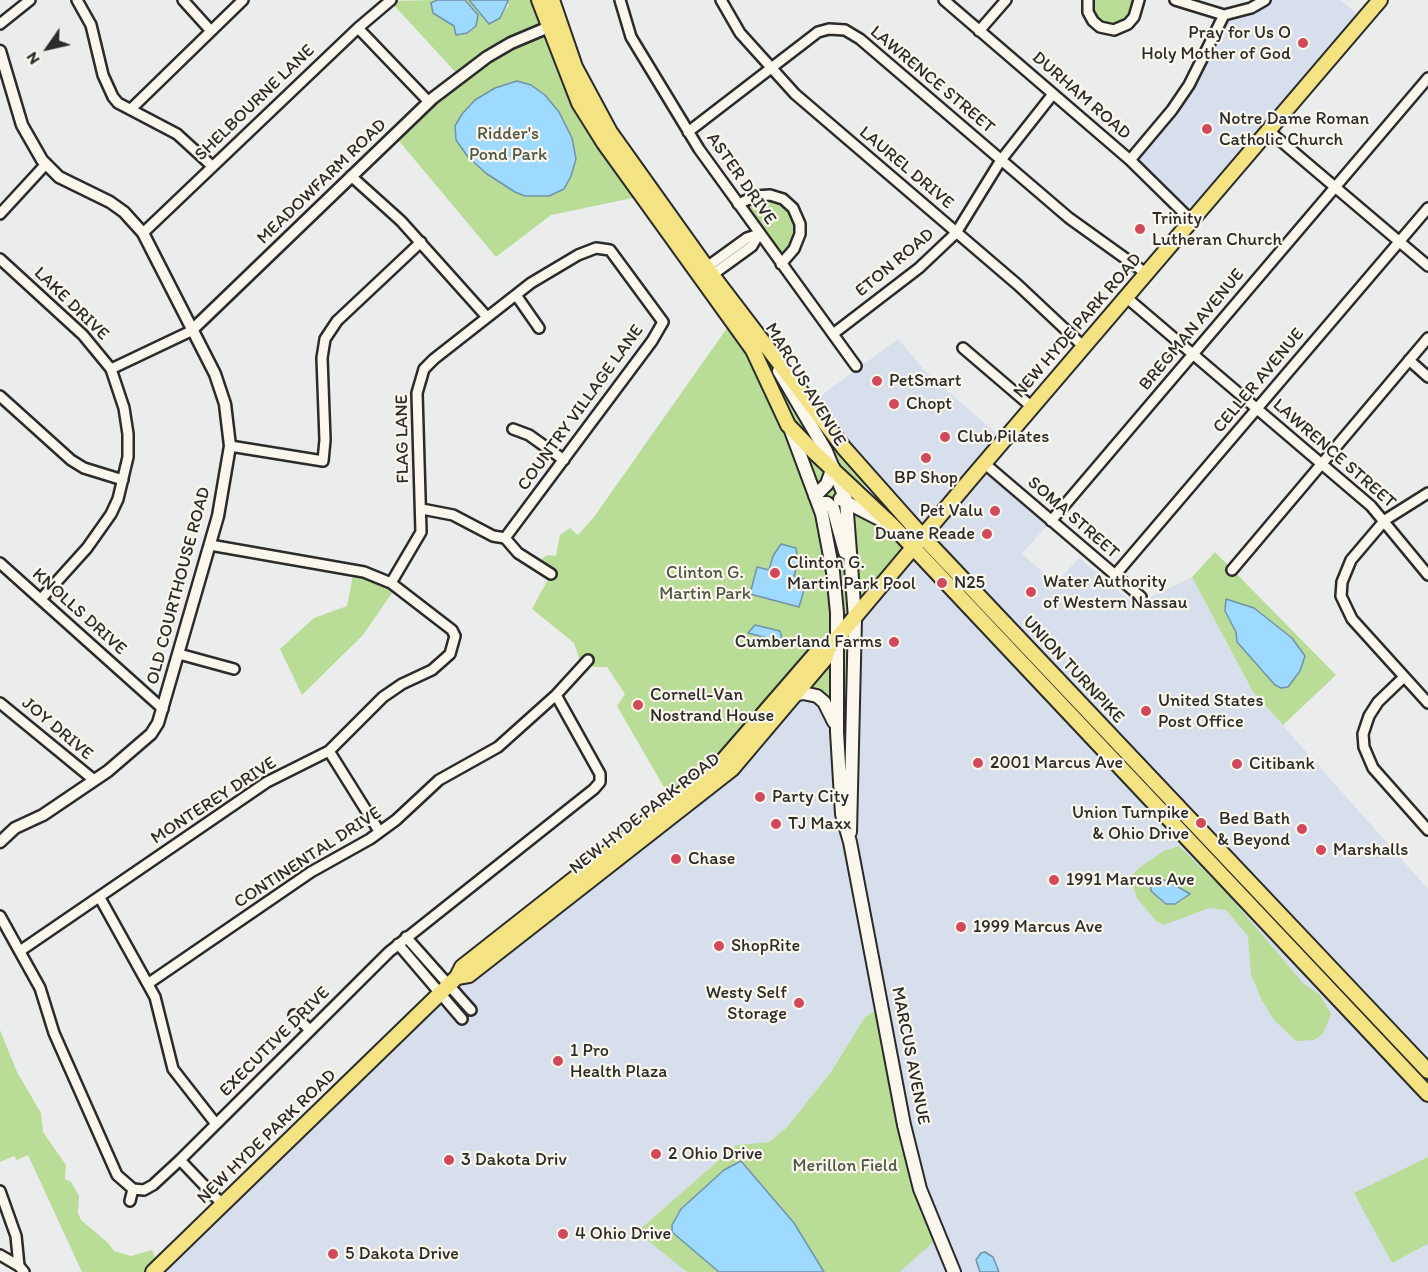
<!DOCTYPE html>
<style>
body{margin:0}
#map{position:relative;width:1428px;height:1272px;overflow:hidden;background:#ebecec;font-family:Itim,sans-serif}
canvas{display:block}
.north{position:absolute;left:18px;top:18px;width:60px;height:60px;-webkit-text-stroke:4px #fbf7ec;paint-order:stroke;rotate:236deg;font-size:16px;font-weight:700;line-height:24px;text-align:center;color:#2b2b2b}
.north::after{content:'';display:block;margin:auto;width:21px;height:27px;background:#2b2b2b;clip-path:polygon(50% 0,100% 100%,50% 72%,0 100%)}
</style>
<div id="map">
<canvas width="1428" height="1272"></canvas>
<div class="north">N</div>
</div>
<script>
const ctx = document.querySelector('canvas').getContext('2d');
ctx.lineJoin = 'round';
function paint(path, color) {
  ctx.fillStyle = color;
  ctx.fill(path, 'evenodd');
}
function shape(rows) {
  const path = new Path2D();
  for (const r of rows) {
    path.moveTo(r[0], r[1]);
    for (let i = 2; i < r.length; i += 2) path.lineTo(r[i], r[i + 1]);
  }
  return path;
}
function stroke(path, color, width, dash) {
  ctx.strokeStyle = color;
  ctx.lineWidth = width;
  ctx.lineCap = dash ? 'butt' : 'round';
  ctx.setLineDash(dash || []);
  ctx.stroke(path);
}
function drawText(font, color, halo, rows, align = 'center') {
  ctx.font = font + ' Itim,sans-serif';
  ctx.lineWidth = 4.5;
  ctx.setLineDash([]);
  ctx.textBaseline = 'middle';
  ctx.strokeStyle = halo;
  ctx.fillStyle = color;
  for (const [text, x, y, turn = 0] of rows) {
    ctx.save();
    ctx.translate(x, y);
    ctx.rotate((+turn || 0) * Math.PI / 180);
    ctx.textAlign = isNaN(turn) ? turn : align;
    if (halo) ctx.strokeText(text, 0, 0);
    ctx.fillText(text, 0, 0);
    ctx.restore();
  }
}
paint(shape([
 [1265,0,1340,0,1364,19,1192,221,1130,160,1172,110,1224,15],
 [898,339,927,373,1004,440,985,464,1051,521,1022,554,1056,583,1079,558,1135,605,1192,577,1253,692,1428,889,1428,1071,923,537,811,403],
 [914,547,1428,1094,1428,1157,1355,1193,1392,1263,1428,1244,1428,1272,900,1272,940,1236,865,1017,831,1072,786,1128,769,1142,735,1145,638,1232,687,1272,153,1272,448,984,782,703,811,694,833,716,849,839,855,618]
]), '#d7dfed');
paint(shape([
 [437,0,431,3,433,13,454,26,456,35,478,15,465,0,469,0,489,24,508,7,508,0,539,0,570,84,642,196,551,215,496,257,394,135,460,77,390,1],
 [1088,0,1139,0,1134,17,1118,30,1093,21],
 [756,196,788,202,800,234,781,264,759,234,712,275,707,267,759,234,738,204],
 [732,321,753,340,887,499,836,469,914,547,855,618,852,690,843,713,837,670,837,732,824,702,803,693,676,808,617,706,625,694,607,667,594,667,580,661,574,643,532,609,553,570,554,568,542,564,542,559,547,555,556,556,560,535,570,528,578,535,594,517],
 [1215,552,1336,675,1283,725,1253,692,1192,577],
 [1254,608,1282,631,1275,685,1237,642,1236,632,1225,611],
 [354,570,396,587,363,635,302,695,280,649,314,618,347,606],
 [1179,846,1225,891,1303,983,1320,995,1331,1014,1323,1034,1314,1040,1296,1041,1274,1020,1261,999,1251,974,1248,936,1226,910,1209,908,1164,925,1156,921,1137,898,1130,878,1139,868,1164,851],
 [1149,886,1179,889,1189,894,1182,901,1161,901],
 [881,1007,904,1125,940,1236,900,1272,824,1272,794,1223,741,1161,724,1170,681,1209,672,1232,719,1272,687,1272,637,1232,736,1145,769,1142,786,1128,831,1072,865,1017],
 [0,1030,17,1072,41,1113,43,1132,66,1165,65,1179,71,1182,79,1196,78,1213,81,1220,108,1243,114,1251,131,1256,152,1250,155,1258,149,1272,82,1272,28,1155,17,1160,14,1156,0,1162],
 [1428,1157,1428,1244,1392,1263,1354,1193]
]), '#b9dc96');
const water = shape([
 [437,0,465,0,478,15,476,26,467,33,456,35,454,26,433,13,431,3,437,0],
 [469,0,508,0,508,1,500,18,489,24,469,0],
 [517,81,531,85,545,95,559,112,572,138,576,159,571,176,564,189,549,196,525,196,515,192,487,174,468,157,456,140,455,126,462,114,475,100,495,88,517,81],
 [781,544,796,548,798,562,794,576,807,580,799,607,750,594,757,567,769,570,773,556,781,544],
 [1226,599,1254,608,1292,638,1305,656,1300,671,1288,687,1281,688,1275,685,1237,642,1236,632,1225,611,1226,599],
 [755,625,780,631,783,642,748,633,755,625],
 [1155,877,1170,882,1190,894,1175,904,1166,904,1151,891,1150,880,1155,877],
 [741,1161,794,1223,824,1272,719,1272,672,1232,672,1225,681,1209,724,1170,741,1161],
 [985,1252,993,1257,999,1272,980,1272,976,1260,981,1253,985,1252]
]);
paint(water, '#9ed9fe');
stroke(water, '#7093aa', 1.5);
const minor = shape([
 [77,0,91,25,103,75,113,97,118,103,177,134,212,166],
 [183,0,211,31],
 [620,0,631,37,699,149,856,366],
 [721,0,740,33,795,94,1018,285,1084,347],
 [944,0,1130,160,1192,221],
 [1088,0,1088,12,1093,21,1100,27,1114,30,1128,24,1134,17,1139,0],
 [1175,0,1224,15],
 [1224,15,1251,8,1265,0],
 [0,24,30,0],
 [358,28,429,102],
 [979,31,1006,0],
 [132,108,243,0],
 [1269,131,1428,266],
 [688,132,818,32,829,29,845,30,860,39,1069,218,1147,274],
 [1130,160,1172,110,1189,85,1224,15],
 [351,176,401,221,487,317],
 [738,204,756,196,770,195,783,199,793,208,800,224,800,234,794,249,781,264],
 [0,214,46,164],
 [143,233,358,28,391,0],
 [759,234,752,246,712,275,701,277,707,267,747,238,759,234],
 [0,259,83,335,111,369,124,408,128,434,128,457,118,499,111,514,87,548,41,599],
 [516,295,539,328],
 [1127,298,1371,506,1428,575],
 [833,334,919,268,956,233,1001,160,1053,94],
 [963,348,1032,407],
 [1409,360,1428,377],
 [111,369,191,331],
 [0,396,71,460,84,468,123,480],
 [513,429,529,435,564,460],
 [230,446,323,461,325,440,322,358,325,339,337,321,421,242],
 [984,463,1141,597],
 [1428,493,1385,520,1351,560,1342,582,1341,596,1352,619,1428,703],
 [422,509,453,515,493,536,505,538,518,553,551,574],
 [1051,521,1428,78],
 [0,563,163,709],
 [1232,570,1428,338],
 [1115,575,1428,208],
 [391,583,421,532,417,393,424,369,434,359,531,283,578,255,596,248,610,250,663,322,652,341,505,538],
 [179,654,234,669],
 [1404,677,1378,702,1369,716,1363,734,1364,747,1373,768,1428,830],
 [0,703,94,780],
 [329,751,379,831],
 [100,898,155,997,173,1069,216,1124],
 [0,916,40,988,54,1033,117,1175,133,1189,144,1190,153,1185,180,1160,389,952,594,789,600,782,600,774,556,695],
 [406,937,471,1010],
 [398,944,462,1019],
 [20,951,267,782,329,751,383,697,402,684,432,670,450,654,455,636,452,630,391,583,364,572,210,545],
 [149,983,311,872,370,839,396,820,439,780,498,747,556,695,588,660],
 [294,1015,310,1030],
 [180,1160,223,1205],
 [0,1191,16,1236,19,1266],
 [130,1201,133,1189],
 [0,1255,19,1266,24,1272]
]);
const tertiary = shape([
 [0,51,22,125,42,160,59,177,110,202,124,212,143,233,215,374,225,404,230,446,218,516,158,723,151,734,108,771,43,815,15,828,0,842],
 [191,331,433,98,487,57,511,43,556,24]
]);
const secondary = shape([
 [779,371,826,451,846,500,855,618,850,832],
 [790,428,822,514,833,572,837,613,837,732,842,814,850,842,904,1125,920,1189,954,1272],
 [815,496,827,484,833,467],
 [840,499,881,520],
 [818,503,827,503,833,508,845,552],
 [794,695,803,693,817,696,824,702,834,722]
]);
const primary = shape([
 [539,0,579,103,604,143,753,350,788,425,814,452,892,525,1428,1094],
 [552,0,575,67,610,132,712,275,844,448,923,537,1428,1071],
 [457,977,469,975,732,769,825,659,828,649,969,481,1380,0],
 [153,1272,457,977,462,967,720,764,817,652,828,649]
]);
stroke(minor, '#2b2b2b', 14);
stroke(tertiary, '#2b2b2b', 15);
stroke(secondary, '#2b2b2b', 16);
stroke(primary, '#2b2b2b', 18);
stroke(minor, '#fbf7ec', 9);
stroke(tertiary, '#fbf7ec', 10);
stroke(secondary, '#fbf7ec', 12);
stroke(primary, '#f4e382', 14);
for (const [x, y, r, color] of [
 [1303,43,6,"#d1495b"],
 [1207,129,6,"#d1495b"],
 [1140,229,6,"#d1495b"],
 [877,381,6,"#d1495b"],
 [894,404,6,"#d1495b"],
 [945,437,6,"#d1495b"],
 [926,458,6,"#d1495b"],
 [995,511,6,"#d1495b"],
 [987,534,6,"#d1495b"],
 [775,573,6,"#d1495b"],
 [942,583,6,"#d1495b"],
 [1031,592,6,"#d1495b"],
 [894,642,6,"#d1495b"],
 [638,705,6,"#d1495b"],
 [1146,711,6,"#d1495b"],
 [978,763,6,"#d1495b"],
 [1237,764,6,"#d1495b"],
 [760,797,6,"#d1495b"],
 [1201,823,6,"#d1495b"],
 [776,824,6,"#d1495b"],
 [1302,829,6,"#d1495b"],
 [1321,850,6,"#d1495b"],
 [676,859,6,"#d1495b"],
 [1054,880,6,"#d1495b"],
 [961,927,6,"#d1495b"],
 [719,946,6,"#d1495b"],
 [799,1003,6,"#d1495b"],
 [558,1061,6,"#d1495b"],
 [656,1154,6,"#d1495b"],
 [449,1160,6,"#d1495b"],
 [563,1234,6,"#d1495b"],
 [333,1254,6,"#d1495b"]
]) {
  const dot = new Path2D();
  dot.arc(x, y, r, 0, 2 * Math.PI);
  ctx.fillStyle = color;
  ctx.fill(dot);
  stroke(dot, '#fbf7ec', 2);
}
drawText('18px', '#2b2b2b', '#fbf7ec', [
 ["Pray for Us O",1291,33,"right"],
 ["Holy Mother of God",1291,54,"right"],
 ["Notre Dame Roman",1219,119],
 ["Catholic Church",1219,140],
 ["Trinity",1152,219],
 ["Lutheran Church",1152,240],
 ["PetSmart",889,381],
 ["Chopt",906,404],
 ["Club Pilates",957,437],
 ["BP Shop",926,478,"center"],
 ["Pet Valu",983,511,"right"],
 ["Duane Reade",975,534,"right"],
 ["Clinton G.",787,563],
 ["Martin Park Pool",787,584],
 ["Water Authority",1043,582],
 ["of Western Nassau",1043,603],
 ["N25",954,583],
 ["Cumberland Farms",882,642,"right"],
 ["Cornell-Van",650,695],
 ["Nostrand House",650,716],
 ["United States",1158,701],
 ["Post Office",1158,722],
 ["2001 Marcus Ave",990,763],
 ["Citibank",1249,764],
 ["Party City",772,797],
 ["Union Turnpike",1189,813,"right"],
 ["& Ohio Drive",1189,834,"right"],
 ["Bed Bath",1290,819,"right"],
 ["& Beyond",1290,840,"right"],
 ["TJ Maxx",788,824],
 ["Marshalls",1333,850],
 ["Chase",688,859],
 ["1991 Marcus Ave",1066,880],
 ["1999 Marcus Ave",973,927],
 ["ShopRite",731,946],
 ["Westy Self",787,993,"right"],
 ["Storage",787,1014,"right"],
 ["1 Pro",570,1051],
 ["Health Plaza",570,1072],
 ["2 Ohio Drive",668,1154],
 ["3 Dakota Driv",461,1160],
 ["4 Ohio Drive",575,1234],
 ["5 Dakota Drive",345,1254]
], 'left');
drawText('18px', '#2b2b2b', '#fbf7ec', [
 ["LAWRENCE STREET",932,80,40],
 ["DURHAM ROAD",1081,96,41],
 ["SHELBOURNE LANE",255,103,-44],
 ["LAUREL DRIVE",906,168,40],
 ["ASTER DRIVE",741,179,55],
 ["MEADOWFARM ROAD",322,182,-44],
 ["ETON ROAD",895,263,-40],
 ["LAKE DRIVE",71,304,44],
 ["NEW HYDE PARK ROAD",1078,326,-49],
 ["BREGMAN AVENUE",1192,330,-50],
 ["CELLER AVENUE",1259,381,-50],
 ["MARCUS AVENUE",805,385,59],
 ["COUNTRY VILLAGE LANE",581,408,-54],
 ["FLAG LANE",403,439,-91],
 ["LAWRENCE STREET",1334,454,41],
 ["SOMA STREET",1073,518,41],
 ["OLD COURTHOUSE ROAD",179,586,-75],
 ["KNOLLS DRIVE",79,612,42],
 ["UNION TURNPIKE",1073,670,47],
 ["JOY DRIVE",57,729,40],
 ["MONTEREY DRIVE",214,801,-33],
 ["NEW HYDE PARK ROAD",645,814,-38],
 ["CONTINENTAL DRIVE",308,858,-33],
 ["EXECUTIVE DRIVE",275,1042,-45],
 ["MARCUS AVENUE",910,1056,79],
 ["NEW HYDE PARK ROAD",267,1137,-44]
]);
drawText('18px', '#4e5746', '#fbf7ec', [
 ["Ridder's",508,134],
 ["Pond Park",508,155],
 ["Clinton G.",705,573],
 ["Martin Park",705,594],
 ["Merillon Field",845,1166]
]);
</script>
